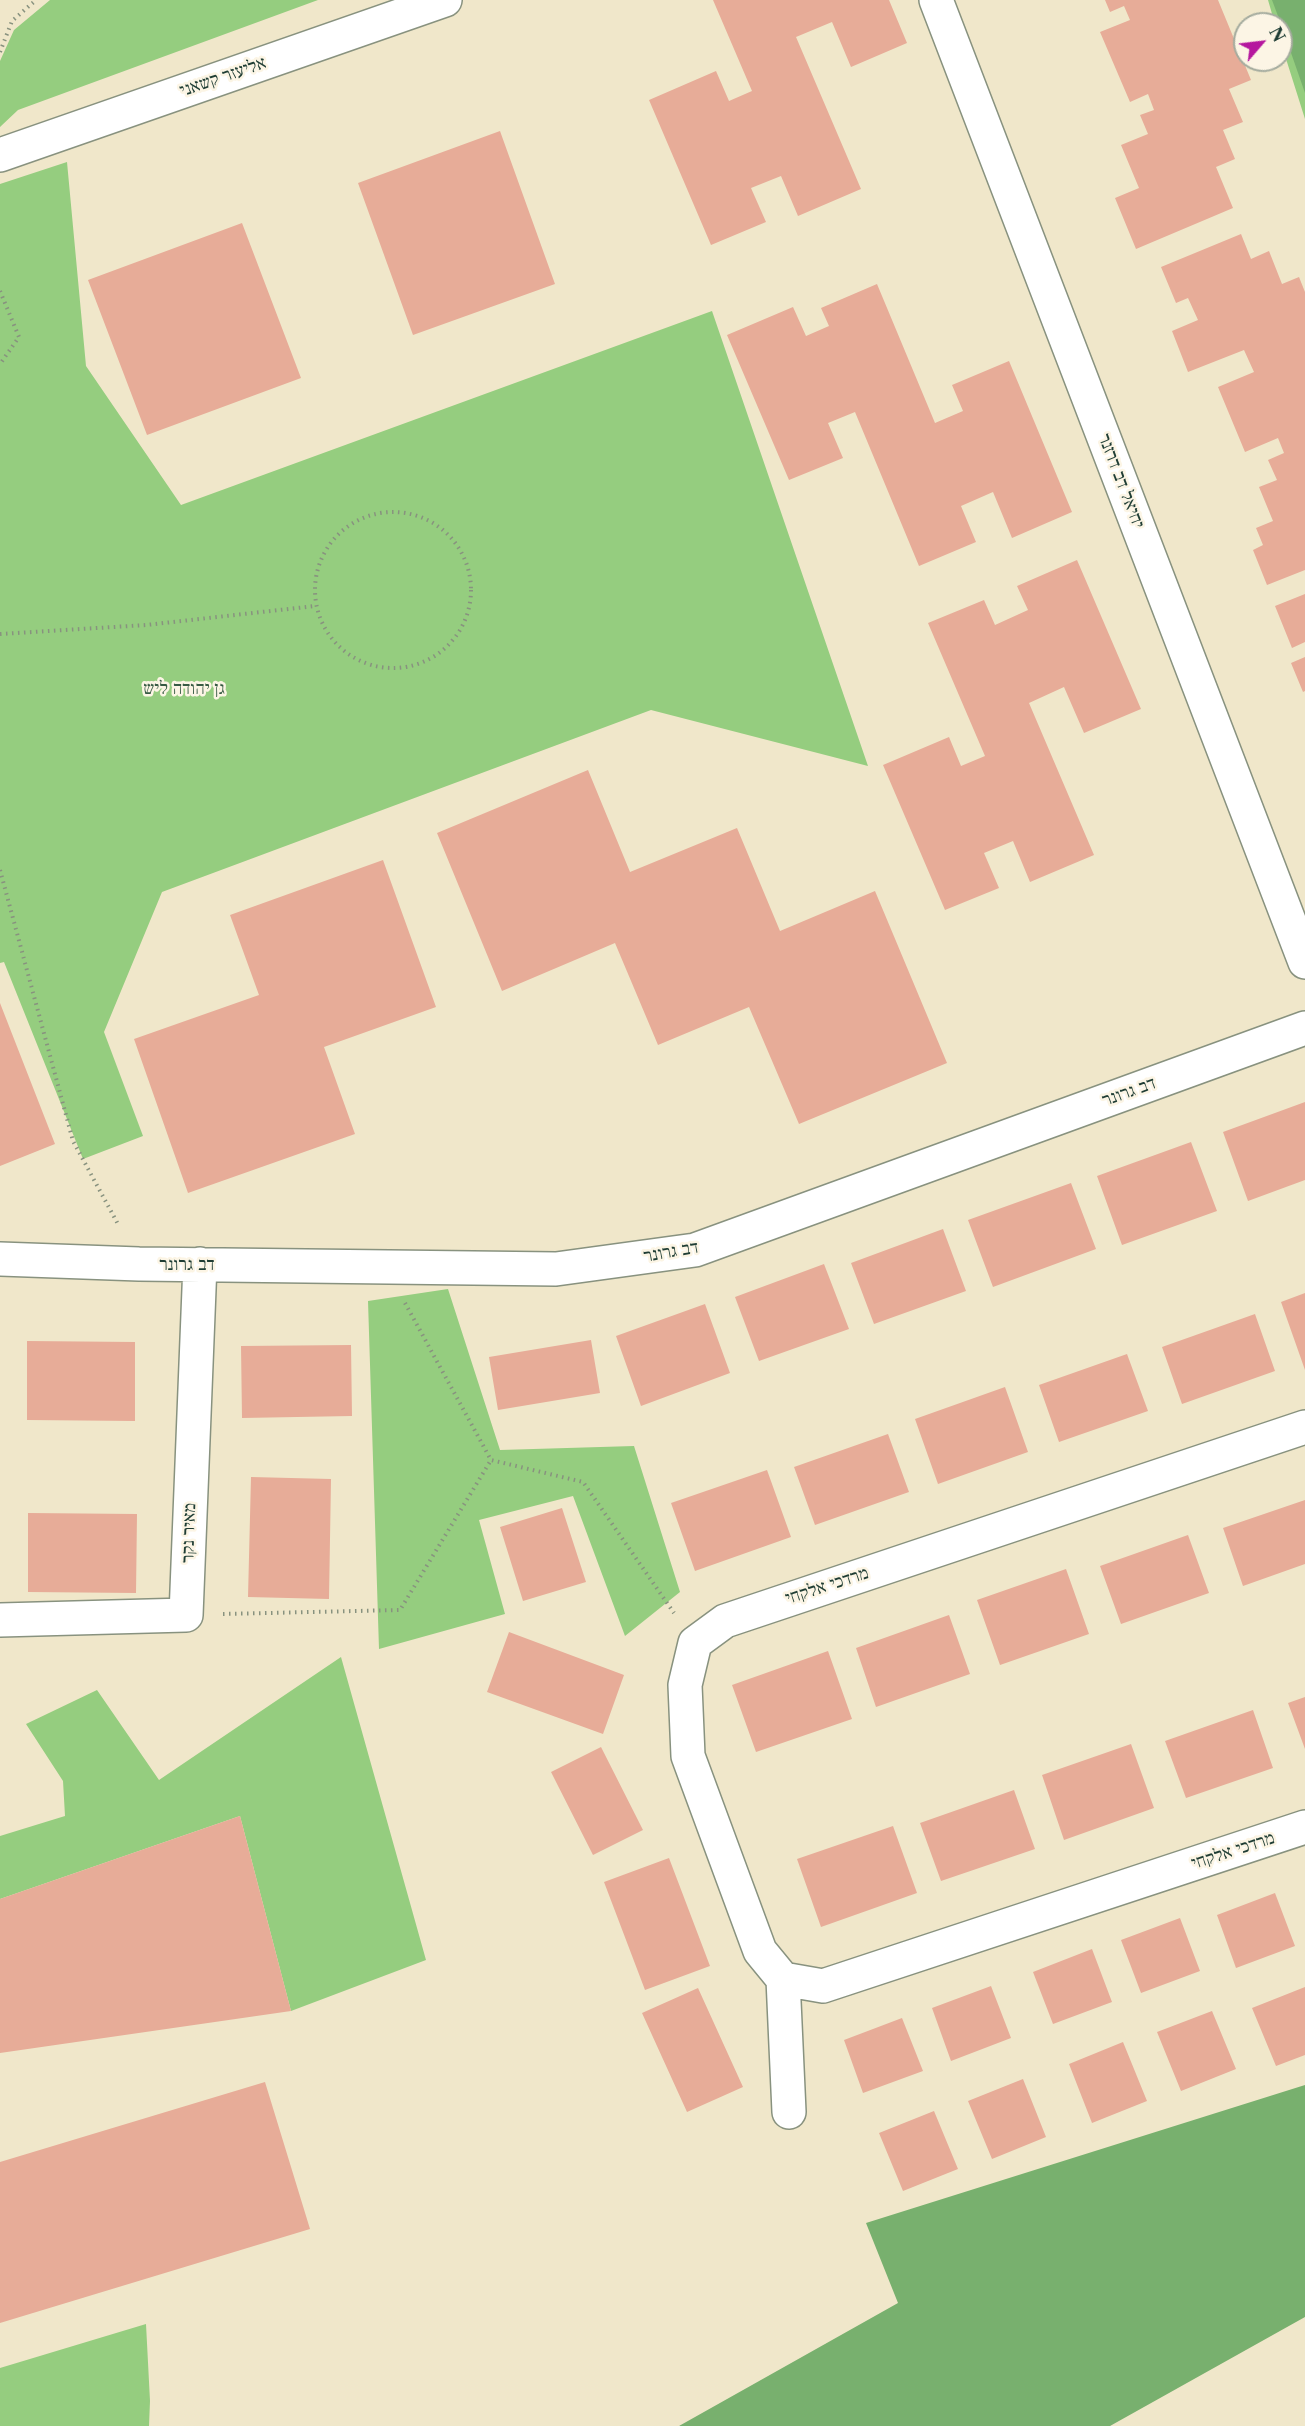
<!DOCTYPE html>
<meta charset="utf-8">
<style>
body{margin:0}
#map{position:relative;width:1305px;height:2426px;overflow:hidden;background:#f0e7ca;font-family:"Libre Caslon Text",serif}
canvas{display:block}
.north{position:absolute;left:1233px;top:12px;width:60px;height:60px;box-sizing:border-box;background:#fcf5e5;border:2px solid #a4ab9e;border-radius:50%;rotate:62deg;font-size:16px;font-weight:700;line-height:24px;text-align:center;color:#1f3d34}
.north::after{content:'';display:block;margin:auto;width:21px;height:27px;background:#b5179e;clip-path:polygon(50% 0,100% 100%,50% 72%,0 100%)}
</style>
<div id="map">
<canvas width="1305" height="2426"></canvas>
<div class="north">N</div>
</div>
<script>
const ctx = document.querySelector('canvas').getContext('2d');
ctx.lineJoin = 'round';
function paint(path, color) {
  ctx.fillStyle = color;
  ctx.fill(path, 'evenodd');
}
function shape(rows) {
  const path = new Path2D();
  for (const r of rows) {
    if (r.length === 3) {
      path.moveTo(r[0] + r[2], r[1]);
      path.arc(r[0], r[1], r[2], 0, 2 * Math.PI);
      continue;
    }
    path.moveTo(r[0], r[1]);
    for (let i = 2; i < r.length; i += 2) path.lineTo(r[i], r[i + 1]);
  }
  return path;
}
function stroke(path, color, width, dash) {
  ctx.strokeStyle = color;
  ctx.lineWidth = width;
  ctx.lineCap = dash ? 'butt' : 'round';
  ctx.setLineDash(dash || []);
  ctx.stroke(path);
}
function drawText(font, color, halo, rows, align = 'center') {
  ctx.font = font + ' "Libre Caslon Text","Frank Ruhl Libre",serif';
  ctx.lineWidth = 5;
  ctx.setLineDash([]);
  ctx.textBaseline = 'middle';
  ctx.strokeStyle = halo;
  ctx.fillStyle = color;
  for (const [text, x, y, turn = 0] of rows) {
    ctx.save();
    ctx.translate(x, y);
    ctx.rotate((+turn || 0) * Math.PI / 180);
    ctx.textAlign = isNaN(turn) ? turn : align;
    if (halo) ctx.strokeText(text, 0, 0);
    ctx.fillText(text, 0, 0);
    ctx.restore();
  }
}
paint(shape([
 [50,0,318,0,18,110,0,127,0,61,14,30],
 [1268,0,1305,0,1305,119,1281,43,1281,24,1275,24],
 [67,162,86,366,181,505,712,311,868,766,651,710,162,892,104,1032,143,1136,83,1159,4,962,0,963,0,184],
 [448,1289,500,1450,634,1446,680,1592,625,1636,573,1496,479,1520,505,1614,379,1649,368,1301],
 [341,1657,426,1960,291,2011,240,1816,0,1899,0,1836,65,1816,63,1781,26,1724,97,1690,159,1780],
 [146,2324,150,2401,149,2426,0,2426,0,2368]
]), '#95cd7f');
paint(shape([
 [1272,0,1305,0,1305,93,1281,24],
 [1305,2085,1305,2317,1110,2426,679,2426,898,2303,866,2223]
]), '#78b06e');
paint(shape([
 [713,0,889,0,907,43,851,67,832,22,796,37,861,189,798,216,781,176,751,188,766,222,711,245,649,100,716,71,729,101,752,91],
 [1105,0,1218,0,1251,80,1229,89,1243,122,1223,130,1235,159,1216,167,1233,208,1136,249,1115,198,1139,188,1121,145,1148,134,1140,115,1154,110,1148,94,1130,102,1100,32,1130,20,1124,6,1110,12],
 [500,131,555,284,413,335,358,183],
 [242,223,301,378,147,435,88,280],
 [1241,234,1251,259,1269,251,1282,284,1299,277,1305,292,1305,570,1267,585,1253,550,1263,545,1256,528,1273,521,1259,487,1277,480,1268,460,1284,453,1278,438,1245,452,1218,387,1254,372,1244,350,1188,372,1172,331,1198,320,1188,298,1176,303,1161,267],
 [877,284,935,423,963,411,952,385,1009,361,1072,512,1012,538,993,492,961,506,976,542,919,566,855,412,828,423,843,458,789,480,727,335,793,307,806,336,829,326,821,308],
 [1077,560,1141,709,1084,733,1064,687,1029,703,1094,855,1030,882,1013,841,984,853,999,888,945,910,883,765,949,737,961,766,985,756,928,623,984,600,995,625,1028,610,1017,586],
 [1305,594,1305,642,1292,648,1275,606],
 [1305,657,1305,691,1303,692,1291,663],
 [588,770,630,872,737,828,780,931,875,891,947,1063,799,1124,749,1007,658,1045,615,943,502,991,437,833],
 [383,860,436,1007,324,1047,355,1134,188,1193,134,1039,259,995,230,915],
 [0,1003,55,1144,0,1166],
 [1305,1102,1305,1180,1248,1201,1223,1132],
 [1191,1142,1217,1211,1122,1245,1097,1176],
 [1071,1183,1096,1249,993,1287,968,1220],
 [943,1229,966,1291,874,1324,851,1263],
 [824,1264,849,1329,759,1361,735,1297],
 [1305,1293,1305,1370,1281,1302],
 [705,1304,730,1373,641,1406,616,1336],
 [1255,1314,1275,1371,1182,1404,1162,1347],
 [591,1340,600,1393,498,1410,489,1357],
 [27,1341,135,1342,135,1421,27,1420],
 [351,1345,352,1416,242,1418,241,1346],
 [1127,1354,1148,1411,1059,1442,1039,1385],
 [1005,1387,1028,1452,938,1484,915,1419],
 [888,1434,909,1492,815,1525,794,1467],
 [767,1470,791,1537,695,1571,671,1503],
 [251,1477,331,1479,329,1599,248,1597],
 [1305,1500,1305,1564,1243,1586,1223,1528],
 [562,1508,586,1582,523,1601,500,1527],
 [28,1513,137,1514,136,1593,28,1592],
 [1188,1535,1209,1593,1121,1624,1100,1566],
 [1066,1569,1089,1634,1000,1665,977,1600],
 [949,1615,970,1674,876,1707,856,1648],
 [509,1632,624,1675,603,1734,487,1692],
 [828,1651,852,1719,756,1752,732,1685],
 [1305,1697,1305,1749,1288,1703],
 [1253,1710,1273,1768,1186,1798,1165,1741],
 [1131,1744,1154,1808,1064,1840,1042,1775],
 [601,1747,643,1830,593,1855,551,1772],
 [1014,1790,1035,1849,941,1881,920,1823],
 [240,1816,291,2011,0,2053,0,1899],
 [893,1826,917,1893,821,1927,797,1859],
 [669,1858,710,1966,645,1990,604,1882],
 [1275,1893,1295,1946,1236,1968,1217,1915],
 [1180,1918,1200,1971,1141,1993,1121,1940],
 [1092,1949,1112,2002,1053,2024,1033,1972],
 [991,1986,1011,2038,951,2061,932,2008],
 [1305,1987,1305,2055,1276,2066,1252,2008],
 [698,1988,743,2087,687,2112,642,2013],
 [1212,2011,1236,2069,1181,2091,1157,2032],
 [902,2018,923,2071,863,2093,844,2040],
 [1123,2042,1147,2101,1092,2123,1069,2064],
 [1023,2079,1046,2137,992,2159,968,2101],
 [265,2082,310,2229,0,2323,0,2162],
 [934,2111,958,2169,903,2191,879,2133]
]), '#e7ac98');
const minor = shape([
 [936,0,1305,962],
 [0,155,445,0],
 [0,1259,139,1264,556,1269,695,1250,1305,1028],
 [0,1620,186,1615,200,1264],
 [783,1979,823,1986,1305,1827],
 [789,2112,783,1979,760,1951,688,1756,685,1685,695,1643,725,1621,1305,1427]
]);
stroke(minor, '#88927f', 36);
stroke(shape([
 [0,52,12,21,36,0],
 [0,291,19,337,0,364],
 [393,590,78],
 [0,634,146,625,315,606],
 [0,870,73,1141,119,1226],
 [405,1303,491,1460,583,1482,674,1613],
 [223,1614,400,1610,491,1460]
]), '#88927f', 4, [1.5, 4.5]);
stroke(minor, '#fff', 33);
drawText('18px', '#1f3d34', '#fcf5e5', [
 ["אליעזר קשאני",223,77,-19],
 ["יחיאל דב דרזנר",1121,481,69],
 ["דב גרונר",1129,1092,-20],
 ["דב גרונר",671,1252,-10],
 ["דב גרונר",187,1265],
 ["מאיר נקר",189,1533,-88],
 ["מרדכי אלקחי",827,1586,-18],
 ["מרדכי אלקחי",1233,1851,-18]
]);
drawText('18px', '#375a43', '#fcf5e5', [
 ["גן יהודה ליש",184,689]
]);
</script>
